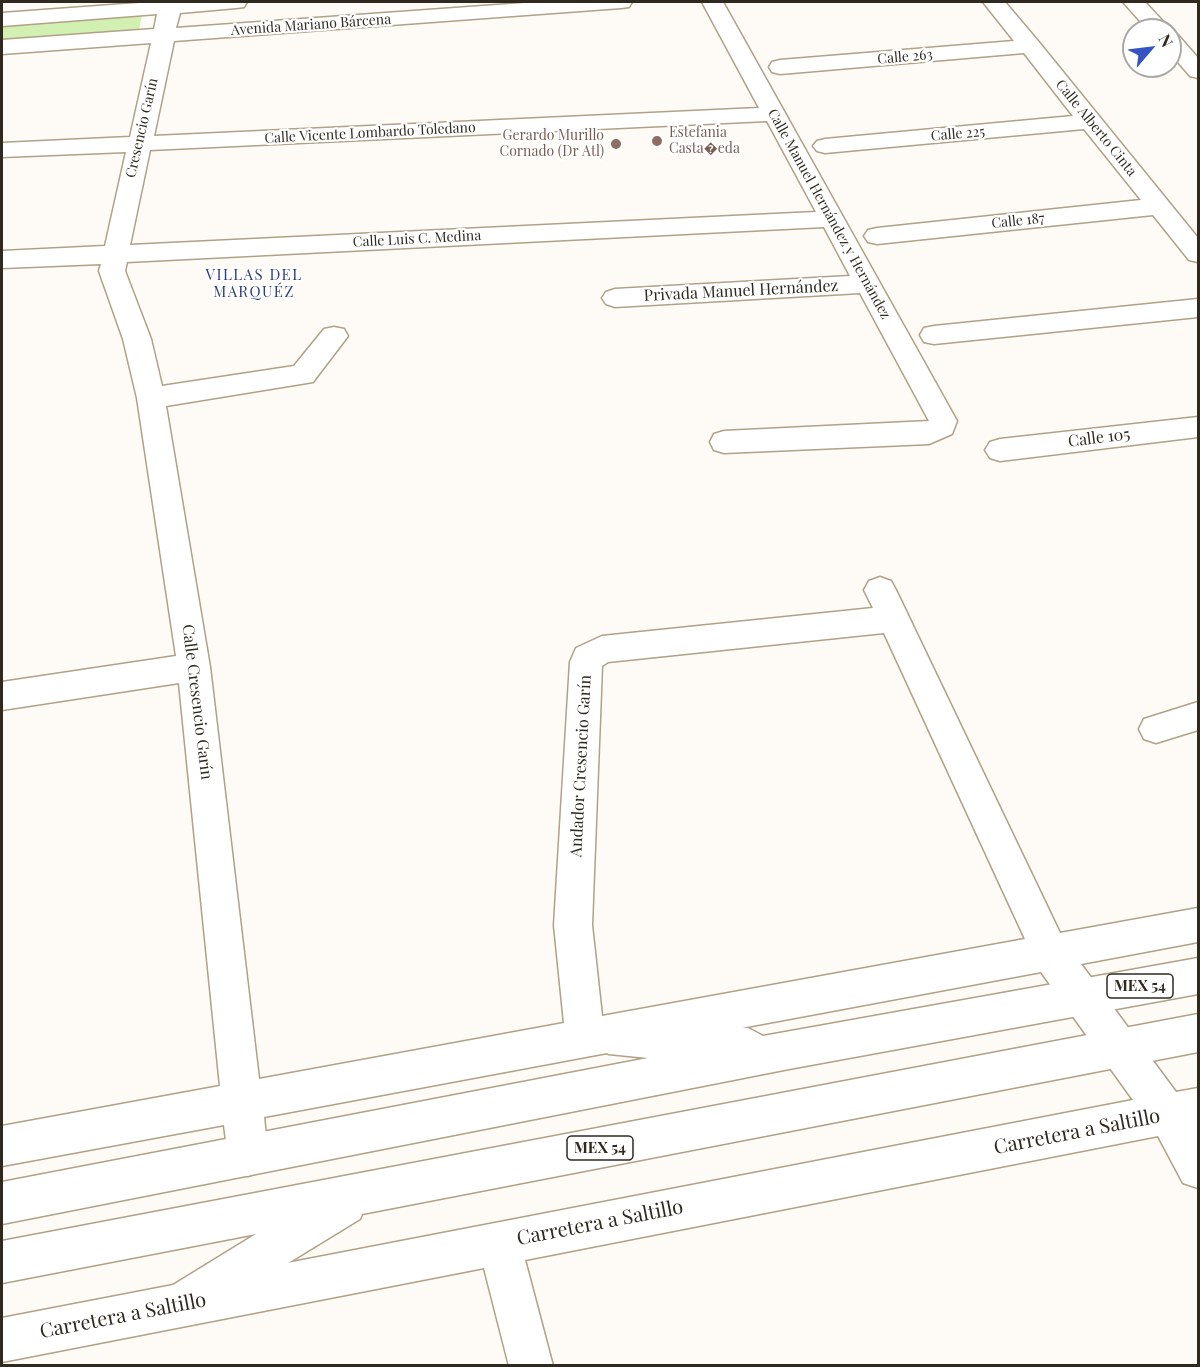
<!DOCTYPE html>
<meta charset="utf-8">
<style>
body{margin:0}
#map{position:relative;width:1200px;height:1367px;overflow:hidden;background:#fefbf6;font-family:"Playfair Display",serif}
canvas{display:block}
.frame{position:absolute;inset:0;border:3px solid #2f291f;pointer-events:none}
.north{position:absolute;left:1122px;top:18px;width:60px;height:60px;box-sizing:border-box;background:#fff;border:2px solid #aca9a5;border-radius:50%;rotate:62deg;font-size:16px;font-weight:700;line-height:24px;text-align:center;color:#2f291f}
.north::after{content:'';display:block;margin:auto;width:21px;height:27px;background:#3454c5;clip-path:polygon(50% 0,100% 100%,50% 72%,0 100%)}
</style>
<div id="map">
<canvas width="1200" height="1367"></canvas>
<div class="frame"></div>
<div class="north">N</div>
</div>
<script>
const ctx = document.querySelector('canvas').getContext('2d');
ctx.lineJoin = 'round';
function paint(path, color) {
  ctx.fillStyle = color;
  ctx.fill(path, 'evenodd');
}
function shape(rows) {
  const path = new Path2D();
  for (const r of rows) {
    path.moveTo(r[0], r[1]);
    for (let i = 2; i < r.length; i += 2) path.lineTo(r[i], r[i + 1]);
  }
  return path;
}
function stroke(path, color, width, dash) {
  ctx.strokeStyle = color;
  ctx.lineWidth = width;
  ctx.lineCap = dash ? 'butt' : 'round';
  ctx.setLineDash(dash || []);
  ctx.stroke(path);
}
function drawText(font, color, halo, rows, align = 'center') {
  ctx.font = font + ' "Playfair Display",serif';
  ctx.lineWidth = 4.5;
  ctx.setLineDash([]);
  ctx.textBaseline = 'middle';
  ctx.strokeStyle = halo;
  ctx.fillStyle = color;
  for (const [text, x, y, turn = 0] of rows) {
    ctx.save();
    ctx.translate(x, y);
    ctx.rotate((+turn || 0) * Math.PI / 180);
    ctx.textAlign = isNaN(turn) ? turn : align;
    if (halo) ctx.strokeText(text, 0, 0);
    ctx.fillText(text, 0, 0);
    ctx.restore();
  }
}
paint(shape([
 [143,11,139,29,2,42,2,24]
]), '#d2f0b2');
const minor = shape([
 [153,2,247,2,244,7,236,8,180,13,176,28,539,2,632,2,629,7,621,8,174,41,154,136,759,108,702,2,723,2,957,421,952,434,929,444,724,453,714,450,710,442,714,434,724,431,929,421,860,293,615,307,606,304,602,298,606,292,615,289,850,276,824,227,127,262,125,271,151,339,162,386,294,366,324,329,334,327,344,329,348,336,313,382,166,406,210,667,259,1079,564,1023,554,925,570,662,576,648,602,636,873,608,864,590,869,581,880,577,891,581,896,590,1060,933,1198,908,1198,942,1081,964,1176,1092,1198,1088,1198,1188,1183,1183,1158,1136,525,1260,553,1366,509,1366,484,1268,2,1362,2,1318,1133,1100,1041,972,264,1117,268,1156,262,1170,248,1176,234,1170,228,1156,224,1125,2,1166,2,1126,220,1086,179,683,2,710,2,682,176,656,137,398,123,339,99,271,101,264,2,268,2,251,105,246,126,152,2,157,2,143,130,137,151,43,2,54,2,40,154,29,157,14,2,26,2,13,153,2],
 [767,121,816,212,130,245,150,150,767,121],
 [884,633,1025,939,602,1016,592,925,602,666,608,662,884,633],
 [983,2,1005,2,1038,41,1198,238,1198,262,1189,260,1153,215,877,244,868,242,864,236,868,230,877,228,1141,200,1084,129,825,153,817,151,813,146,817,141,825,139,1073,116,1024,53,780,74,772,72,769,67,772,62,780,60,1014,41,983,2],
 [1123,2,1145,2,1171,30,1148,30,1123,2],
 [1170,33,1178,35,1198,58,1198,78,1190,76,1170,53,1170,33],
 [1198,299,1198,317,934,344,924,342,920,335,924,328,934,326,1198,299],
 [1198,417,1198,437,1000,461,990,458,985,450,990,442,1000,439,1198,417],
 [1198,702,1198,730,1156,743,1144,739,1139,729,1144,719,1198,702]
]);
const major = shape([
 [1198,958,1198,994,789,1069,2,1224,2,1182,648,1058,609,1054,595,1049,590,1035,595,1021,609,1016,748,1028,763,1036,1198,958],
 [1198,1014,1198,1052,362,1214,360,1219,195,1320,180,1327,165,1320,158,1305,165,1290,256,1234,2,1283,2,1241,1198,1014]
]);
stroke(minor, '#b0a187', 3);
stroke(major, '#b0a187', 3);
paint(minor, '#fff');
paint(major, '#fff');
for (const [x, y, r, color] of [
 [657,141,6,"#8d6e63"],
 [616,144,6,"#8d6e63"]
]) {
  const dot = new Path2D();
  dot.arc(x, y, r, 0, 2 * Math.PI);
  ctx.fillStyle = color;
  ctx.fill(dot);
  stroke(dot, '#fff', 2);
}
drawText('14px', '#2f291f', '#fff', [
 ["Avenida Mariano Bárcena",311,25,-4],
 ["Calle 263",905,57,-5],
 ["Cresencio Garín",142,128,-77],
 ["Calle Alberto Cinta",1096,128,51],
 ["Calle Vicente Lombardo Toledano",370,133,-3],
 ["Calle 225",958,134,-5],
 ["Calle Manuel Hernández y Hernández",829,214,61],
 ["Calle 187",1018,221,-6],
 ["Calle Luis C. Medina",417,239,-3]
]);
drawText('14px', '#785e54', '#fff', [
 ["Estefania",669,133],
 ["Casta�eda",669,149],
 ["Gerardo Murillo",604,136,"right"],
 ["Cornado (Dr Atl)",604,152,"right"]
], 'left');
ctx.letterSpacing = '1.5px';
drawText('15px', '#2c4078', '#fff', [
 ["VILLAS DEL",254,275],
 ["MARQUÉZ",254,292]
]);
ctx.letterSpacing = '0px';
for (const [x, y, w] of [
 [1140,986,66],
 [600,1148,66]
]) {
  const box = new Path2D();
  box.roundRect(x - w / 2, y - 12, w, 24, 4.5);
  ctx.fillStyle = '#fff';
  ctx.fill(box);
  stroke(box, '#2f291f', 1.5);
}
drawText('bold 15px', '#2f291f', null, [
 ["MEX 54",1140,986],
 ["MEX 54",600,1148]
]);
drawText('16px', '#2f291f', '#fff', [
 ["Privada Manuel Hernández",741,291,-3],
 ["Calle 105",1099,438,-7],
 ["Calle Cresencio Garín",197,702,83],
 ["Andador Cresencio Garín",581,766,-87]
]);
drawText('20px', '#2f291f', '#fff', [
 ["Carretera a Saltillo",1077,1132,-11],
 ["Carretera a Saltillo",600,1223,-11],
 ["Carretera a Saltillo",123,1316,-11]
]);
</script>
